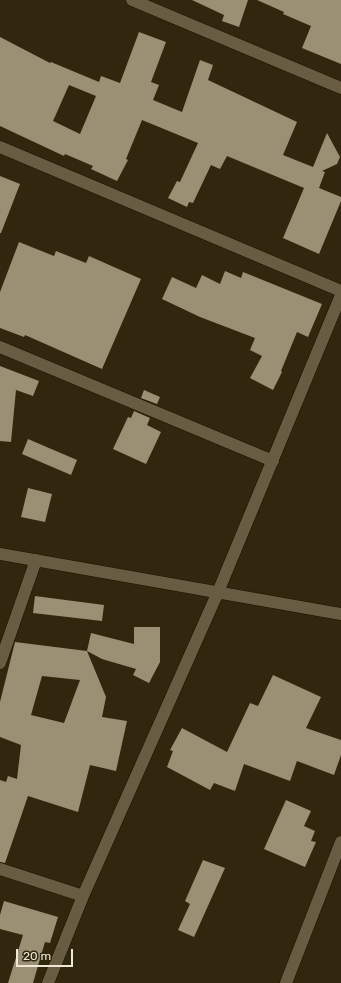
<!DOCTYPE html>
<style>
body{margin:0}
#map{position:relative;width:341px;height:983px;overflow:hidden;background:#31270e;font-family:Rubik,sans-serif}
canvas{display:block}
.scale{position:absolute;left:16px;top:949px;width:57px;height:18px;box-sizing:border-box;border:2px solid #eee8d9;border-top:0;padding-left:5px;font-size:12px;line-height:14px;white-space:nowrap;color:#eee8d9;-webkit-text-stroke:3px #31270e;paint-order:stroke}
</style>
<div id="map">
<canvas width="341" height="983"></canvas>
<div class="scale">20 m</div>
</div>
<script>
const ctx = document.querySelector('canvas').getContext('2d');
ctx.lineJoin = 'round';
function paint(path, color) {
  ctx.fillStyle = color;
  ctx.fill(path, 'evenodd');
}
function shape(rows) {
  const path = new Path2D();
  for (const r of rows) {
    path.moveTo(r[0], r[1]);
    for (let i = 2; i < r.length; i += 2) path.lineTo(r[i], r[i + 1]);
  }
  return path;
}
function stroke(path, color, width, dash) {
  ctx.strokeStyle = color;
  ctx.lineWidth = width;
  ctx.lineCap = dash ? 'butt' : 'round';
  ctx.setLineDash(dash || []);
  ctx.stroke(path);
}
paint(shape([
 [192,0,248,0,239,27,222,21,224,15],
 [257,0,341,0,341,64,302,48,311,26,283,14,284,12],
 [139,32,166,42,151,82,159,85,153,100,182,112,200,60,213,65,208,80,297,122,283,155,313,167,327,133,340,157,337,164,322,171,325,172,319,188,341,197,341,201,319,254,283,238,304,188,227,156,220,169,211,165,193,203,189,202,187,207,168,198,177,181,180,182,198,143,142,120,126,159,128,160,117,181,91,169,93,166,65,154,64,156,0,126,0,37,50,63,51,62,99,82,101,76,120,83],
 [69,85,96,96,80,134,53,121],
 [0,176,20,184,1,233,0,233],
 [19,242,54,256,56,251,86,263,89,256,141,279,102,369,25,335,24,337,0,328,0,292],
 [225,271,241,278,243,272,322,304,308,337,297,332,281,371,282,372,273,390,250,378,262,356,250,350,255,338,200,317,162,299,172,277,196,288,202,275,220,284],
 [0,366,39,381,33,396,16,390,11,442,0,441],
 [144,390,160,397,157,404,141,398],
 [134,411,150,418,147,425,161,432,146,464,113,449,128,417,131,418],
 [28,439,77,460,71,475,22,454],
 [28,488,52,494,45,522,21,517],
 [35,596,104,605,102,621,33,613],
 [134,627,160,627,160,662,149,683,133,675,136,669,102,659,87,651,106,697,102,717,127,721,116,771,90,765,78,812,28,796,5,863,0,862,0,780,6,782,8,776,17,779,21,745,0,737,0,702,15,642,87,651,91,633,134,644],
 [42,676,80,680,64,723,31,715],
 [273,675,321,697,306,728,341,740,341,755,334,775,297,761,290,781,244,764,235,791,214,783,210,790,167,767,173,751,170,750,182,728,227,752,250,703,258,706],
 [286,800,311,811,304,826,315,831,311,841,316,842,305,867,264,849],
 [203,860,225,868,194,937,178,930,190,904,185,901],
 [4,901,58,917,50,943,45,942,33,983,8,983,23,935,0,929,0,915]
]), '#9b9074');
const minor = shape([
 [132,0,341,88],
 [0,147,341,291],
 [0,347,273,461],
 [0,554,341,614],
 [0,663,36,560],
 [0,869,83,896],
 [48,983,83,896,218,592,341,295],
 [286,983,341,842]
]);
stroke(minor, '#181000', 13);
stroke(minor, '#685d43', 12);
</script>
